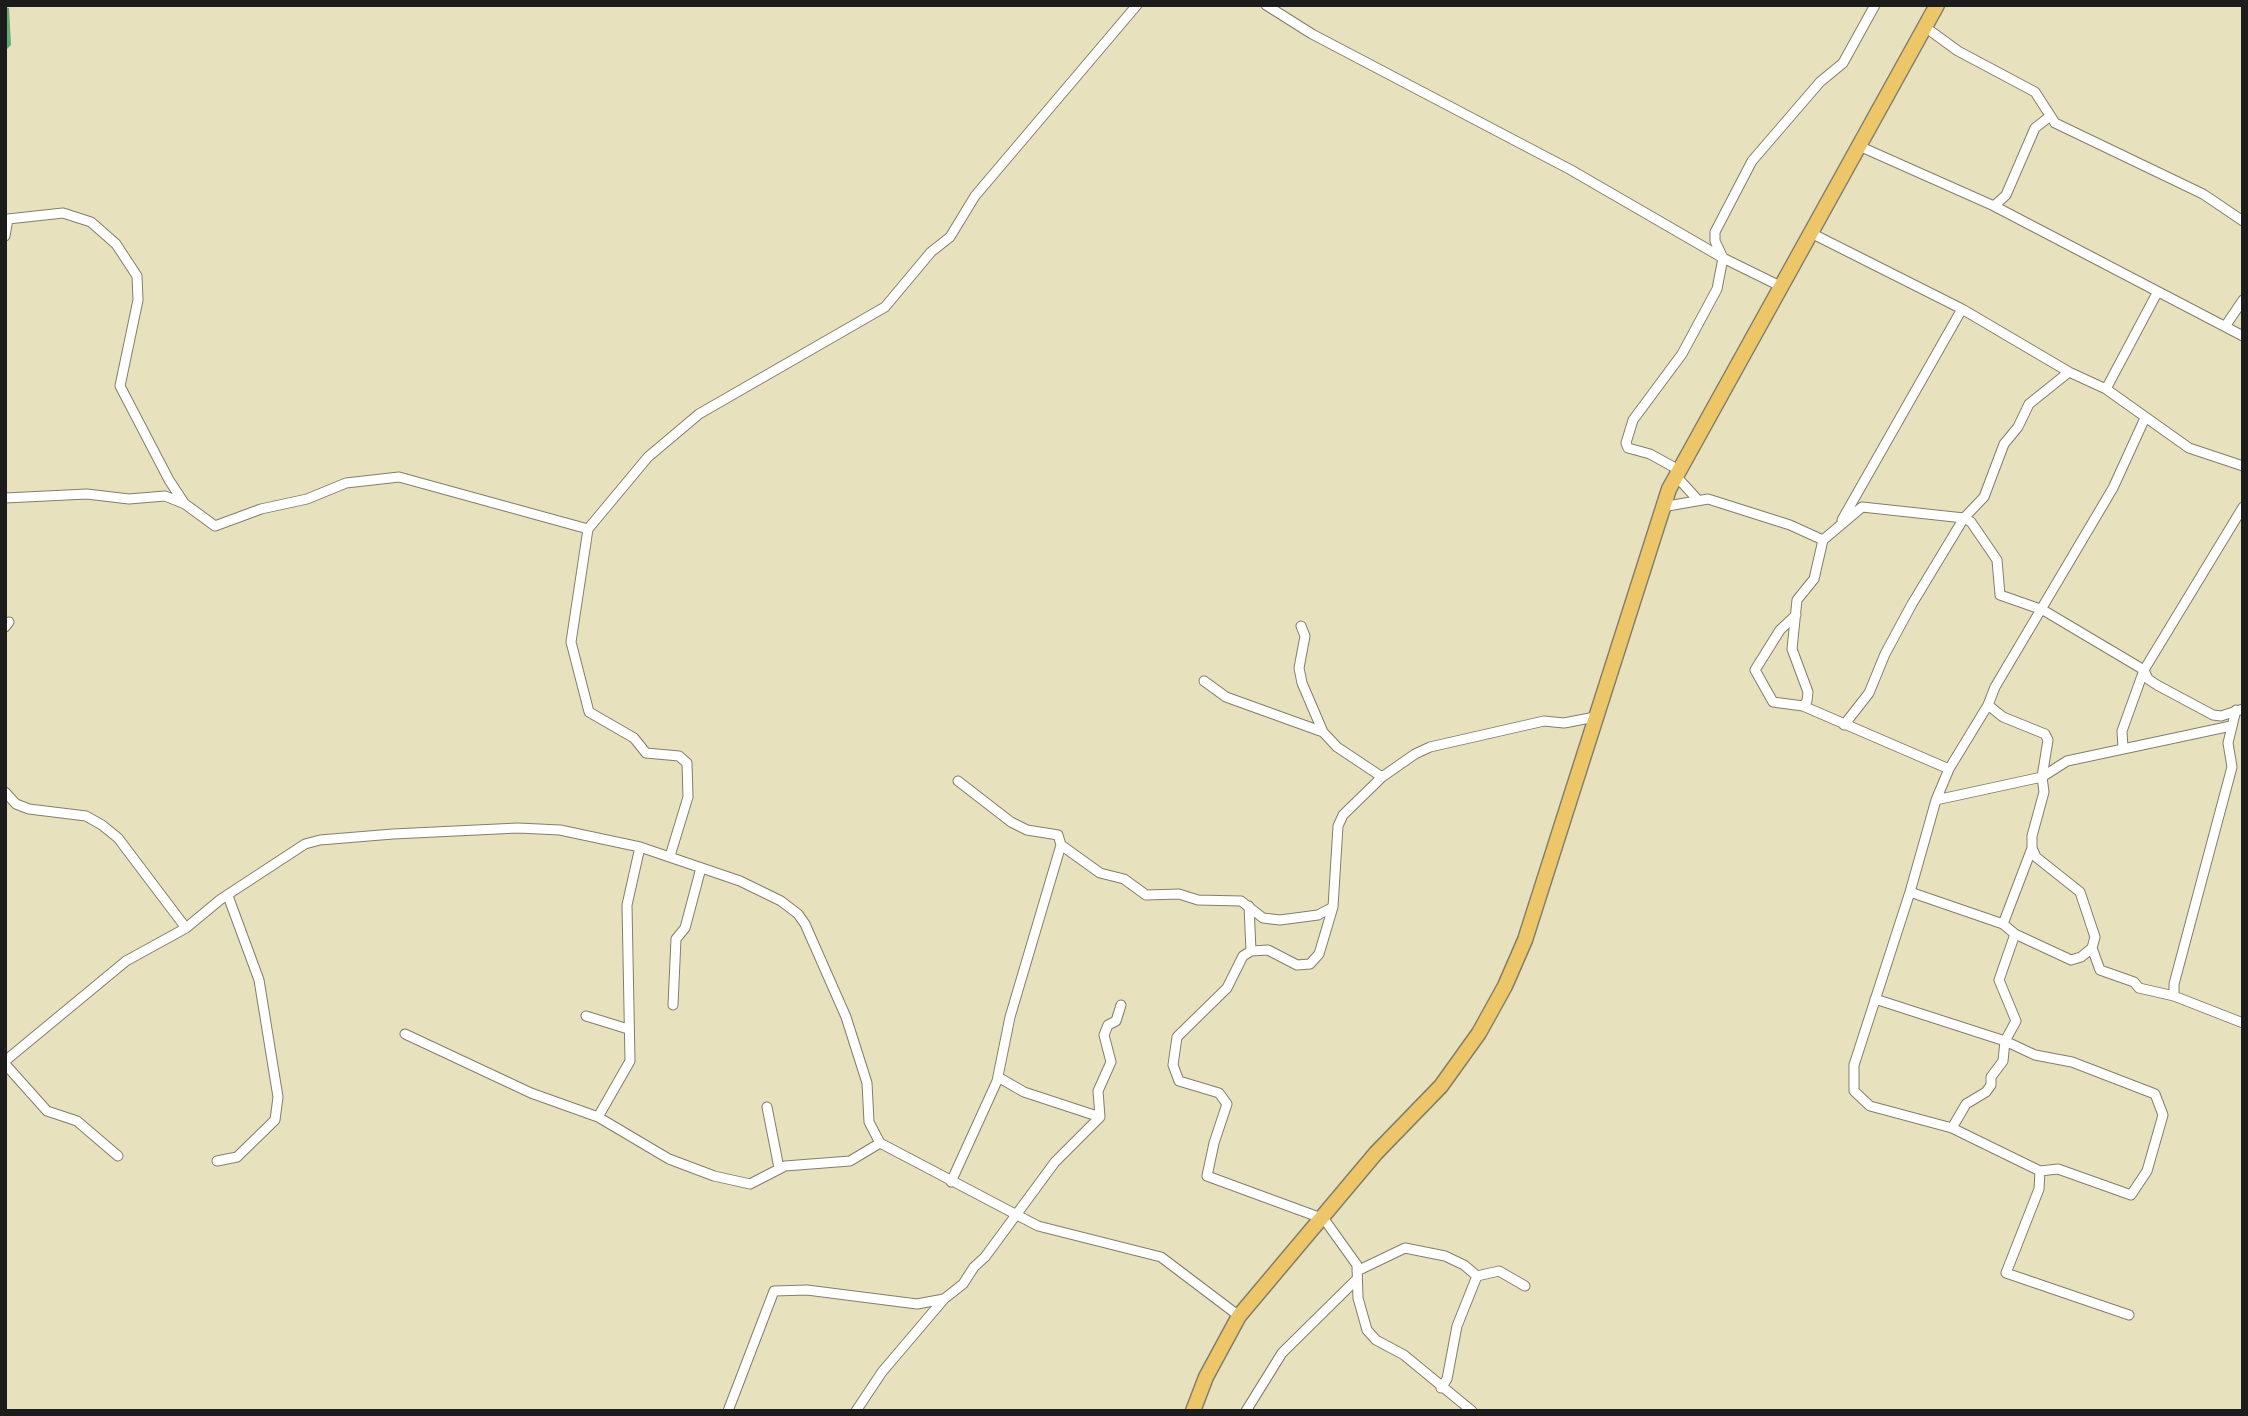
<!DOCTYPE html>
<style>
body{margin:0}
#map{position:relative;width:2248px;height:1416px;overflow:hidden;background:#e8e1bd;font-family:"Shantell Sans",sans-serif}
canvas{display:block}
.frame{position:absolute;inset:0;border:7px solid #1c1c1c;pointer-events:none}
</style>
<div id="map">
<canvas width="2248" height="1416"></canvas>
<div class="frame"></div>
</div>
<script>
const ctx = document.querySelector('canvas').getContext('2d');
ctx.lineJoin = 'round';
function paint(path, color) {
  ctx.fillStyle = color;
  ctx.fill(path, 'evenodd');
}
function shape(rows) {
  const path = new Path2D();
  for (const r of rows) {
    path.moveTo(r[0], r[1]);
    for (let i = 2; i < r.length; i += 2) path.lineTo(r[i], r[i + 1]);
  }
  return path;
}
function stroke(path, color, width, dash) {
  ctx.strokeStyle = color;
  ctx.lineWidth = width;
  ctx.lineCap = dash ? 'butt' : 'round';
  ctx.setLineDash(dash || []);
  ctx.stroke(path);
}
paint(shape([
 [5,7,9,8,11,45,5,51]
]), '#63ab72');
const street = shape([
 [1266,5,1312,34,1571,170,1723,258,1782,287],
 [1925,27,1958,51,2035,92,2055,123,2203,194,2243,221],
 [1859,146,1994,206,2243,336],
 [1994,206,2006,195,2035,128,2049,117],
 [1811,233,1962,309,2069,372,2106,389,2189,448,2243,466],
 [5,236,8,219,63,213,91,222,116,244,137,276,138,300,120,386,169,480,184,503],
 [2226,325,2243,300],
 [2106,389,2157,293],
 [1679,470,1650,454,1628,448,1626,443,1633,420,1682,354,1717,289,1723,258,1715,241,1715,232,1752,161,1820,82,1843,63,1875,5],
 [1676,476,1697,499],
 [5,498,87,494,129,499,165,496,185,504,215,526,261,509,307,499,346,483,399,477,588,529],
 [1662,507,1708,499,1790,525,1823,540],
 [1842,520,1962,309],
 [1796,615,1780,630,1755,670,1773,702,1803,706,1949,769],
 [1301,626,1305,636,1299,668,1302,683,1323,732],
 [5,627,9,622],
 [1204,681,1226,697,1323,732,1337,747,1382,777],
 [1988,705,1949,769,1936,800,1910,892,1854,1065,1854,1091,1870,1106,1952,1128,2040,1171,2039,1189,2006,1273,2129,1315],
 [1803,706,1807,701,1808,692,1792,649,1797,600,1814,579,1823,540,1862,507,1964,518,1971,522,1997,560,2000,595,2043,610,2144,670,2148,679,2157,685,2213,715,2221,716,2243,709],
 [1844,725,1869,693,1885,654,1912,604,1964,518,1984,497,2004,444,2018,427,2029,404,2069,372],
 [2123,748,2122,731,2144,670,2243,507],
 [5,792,16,804,29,809,86,816,102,825,118,838,186,928],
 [1936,800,2042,777,2067,761,2231,726],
 [1061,845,1100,873,1124,879,1146,895,1179,894,1198,900,1241,901,1263,918,1280,920,1318,915,1333,907,1338,826,1343,815,1382,777,1415,754,1430,747,1544,721,1564,723,1595,717],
 [670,856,688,797,687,763,679,756,646,753,634,738,589,712,571,642,588,529,648,457,699,414,885,307,931,252,950,237,975,196,1137,5],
 [1910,892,2003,924,2015,934],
 [1249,906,1251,951],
 [1333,907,1319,954,1310,964,1297,965,1268,950,1251,951,1243,956,1227,988,1177,1037,1173,1065,1179,1081,1219,1093,1227,1104,1214,1143,1207,1176,1324,1219,1357,1265,1358,1298,1367,1330,1376,1340,1404,1355,1472,1411],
 [2003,924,2032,848],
 [2092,948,2100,970,2134,982,2139,988,2174,996,2243,1023],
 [2174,996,2174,984,2232,767,2228,743,2236,710],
 [1875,999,2005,1041,2035,1055,2072,1062,2155,1094,2163,1115,2147,1171,2131,1195,2058,1169,2040,1171],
 [673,1005,676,939,685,928,701,868],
 [586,1016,628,1029],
 [405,1034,531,1093,598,1117,669,1159,714,1176,750,1184,785,1166,850,1161,880,1143],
 [5,1061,126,961,186,928,221,899,305,844,320,840,393,834,518,828,560,830,640,847,740,881,781,901,798,914,805,924,846,1017,867,1083,869,1122,880,1143,1038,1226,1161,1257,1239,1316],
 [5,1064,47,1111,77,1121,118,1156],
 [767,1107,779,1168],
 [598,1117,630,1061,627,905,640,847],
 [1100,1117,1098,1091,1111,1062,1104,1035,1108,1025,1116,1021,1121,1005],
 [1952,1128,1966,1104,1986,1092,1991,1085,1991,1077,2003,1061,2005,1041,2016,1021,1999,980,2015,934,2071,960,2081,957,2092,948,2095,937,2080,892,2036,857,2032,848,2032,836,2044,792,2042,777,2048,740,2045,734,2003,717,1988,705,1995,687,2113,488,2145,418],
 [217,1161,237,1157,275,1120,278,1097,259,980,228,896],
 [951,1182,997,1081,1010,1017,1061,845,1058,835,1027,830,1011,822,958,781],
 [1357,1271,1405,1248,1445,1256,1464,1265,1477,1276],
 [1477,1276,1499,1271,1525,1286],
 [1441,1388,1447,1379,1457,1326,1477,1276],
 [728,1411,774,1291,807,1290,917,1304,944,1299,963,1284,974,1267,985,1257,1055,1162,1100,1117,1024,1092,998,1077],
 [856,1411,882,1372,944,1299],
 [1246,1411,1282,1353,1357,1279]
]);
const primary = shape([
 [1193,1411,1206,1377,1239,1316,1376,1153,1441,1086,1479,1033,1505,986,1525,940,1669,489,1937,5]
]);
stroke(street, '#827e6c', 11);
stroke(primary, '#827e6c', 17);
stroke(street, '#fff', 9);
stroke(primary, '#ecc669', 14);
</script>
